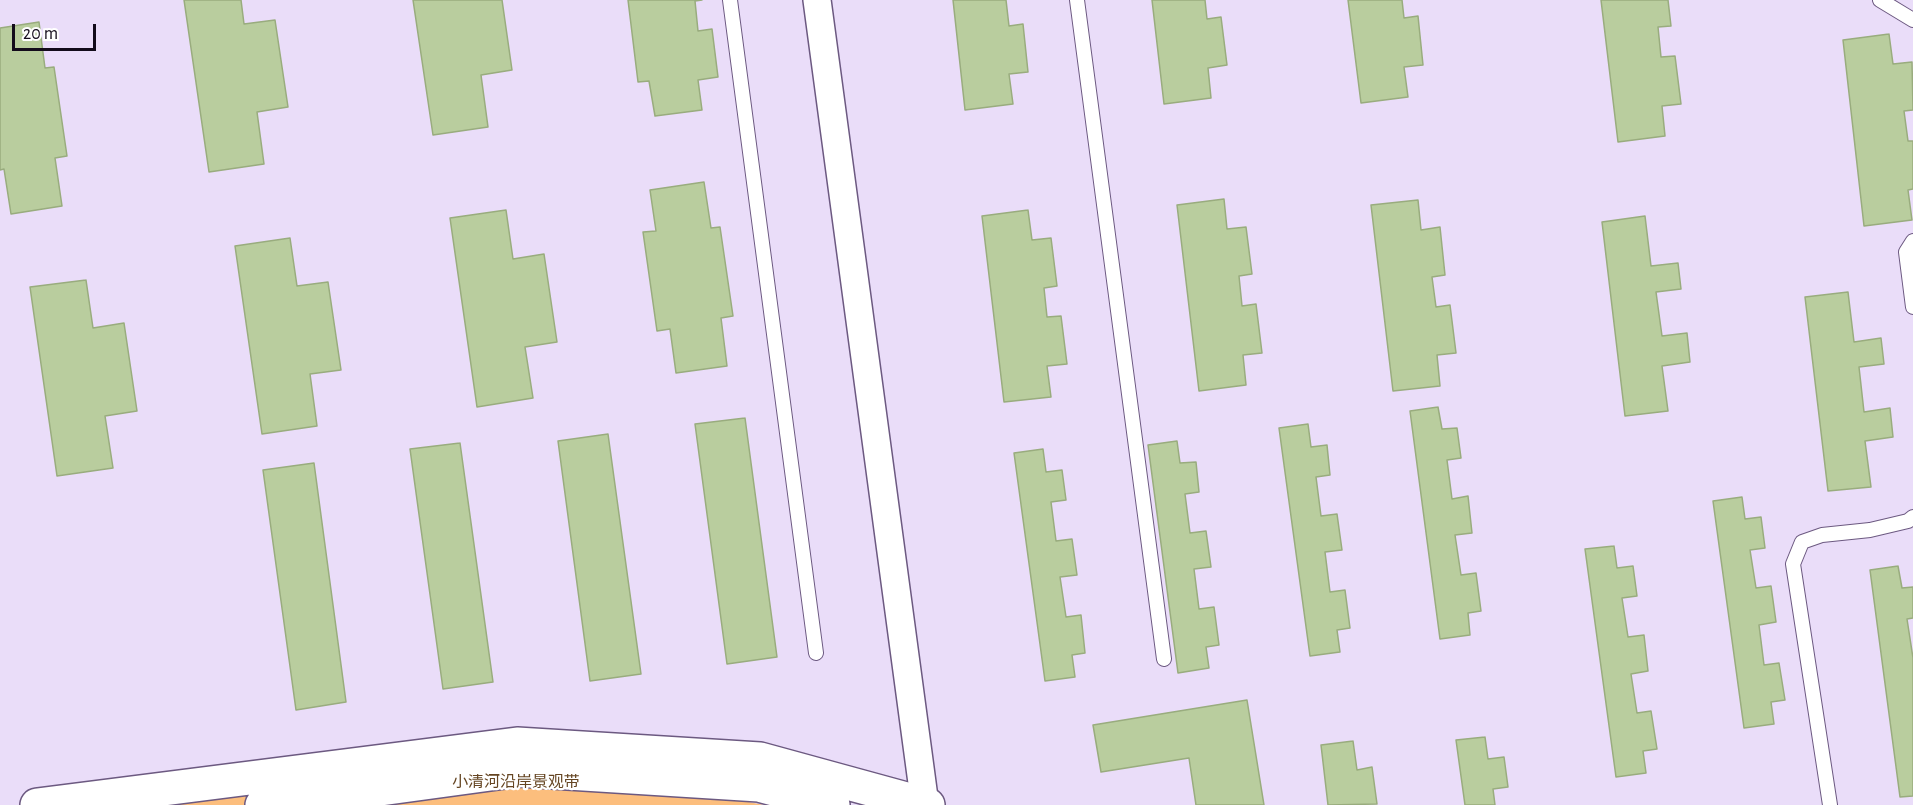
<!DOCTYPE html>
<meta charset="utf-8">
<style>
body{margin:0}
#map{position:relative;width:1913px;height:805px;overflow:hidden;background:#eaddf9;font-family:"Alegreya Sans",sans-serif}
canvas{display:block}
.scale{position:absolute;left:12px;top:24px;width:84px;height:27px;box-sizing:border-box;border:3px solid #130b1b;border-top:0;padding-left:8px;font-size:18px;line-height:21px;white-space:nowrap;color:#130b1b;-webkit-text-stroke:4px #fff;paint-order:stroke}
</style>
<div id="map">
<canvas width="1913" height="805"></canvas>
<div class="scale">20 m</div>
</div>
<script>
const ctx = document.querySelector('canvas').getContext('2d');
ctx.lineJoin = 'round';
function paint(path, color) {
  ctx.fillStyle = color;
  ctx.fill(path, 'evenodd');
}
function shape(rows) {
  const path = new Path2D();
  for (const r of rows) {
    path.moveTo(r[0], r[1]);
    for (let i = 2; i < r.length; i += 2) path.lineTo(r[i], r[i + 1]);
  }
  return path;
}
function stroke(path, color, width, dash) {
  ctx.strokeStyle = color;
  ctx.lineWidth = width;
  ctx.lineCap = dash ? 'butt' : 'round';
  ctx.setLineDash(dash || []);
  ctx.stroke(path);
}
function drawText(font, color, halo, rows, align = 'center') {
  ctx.font = font + ' "Alegreya Sans","Noto Sans SC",sans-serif';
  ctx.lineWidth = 4.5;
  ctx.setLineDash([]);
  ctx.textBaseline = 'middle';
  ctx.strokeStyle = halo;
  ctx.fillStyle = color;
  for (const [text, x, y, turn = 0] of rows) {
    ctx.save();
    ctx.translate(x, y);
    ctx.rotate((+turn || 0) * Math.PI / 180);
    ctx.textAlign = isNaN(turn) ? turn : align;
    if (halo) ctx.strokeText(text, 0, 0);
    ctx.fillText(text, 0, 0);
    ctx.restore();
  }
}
paint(shape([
 [519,758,764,805,158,805]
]), '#fcbe7d');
const building = shape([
 [184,0,241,0,244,24,275,20,288,107,257,112,264,164,209,172,184,0],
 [413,0,502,0,512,70,481,75,488,127,433,135,413,0],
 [628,0,702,0,695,1,698,31,712,29,718,77,698,80,702,110,655,116,649,81,638,82,628,0],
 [953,0,1006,0,1009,26,1023,24,1028,72,1009,74,1013,104,965,110,953,0],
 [1152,0,1205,0,1207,19,1221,17,1227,65,1208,68,1211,98,1164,104,1152,0],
 [1348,0,1402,0,1404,18,1418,16,1423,65,1404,67,1408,97,1361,103,1348,0],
 [1601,0,1668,0,1671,26,1658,27,1661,57,1675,56,1681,104,1662,106,1665,136,1618,142,1601,0],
 [39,22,45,68,54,67,67,156,55,158,62,206,11,214,4,169,0,170,0,28,39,22],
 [1889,34,1893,64,1912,62,1913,110,1904,111,1908,141,1913,141,1913,189,1908,190,1912,220,1864,226,1843,40,1889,34],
 [704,182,711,228,720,227,733,316,721,318,727,366,676,373,670,329,657,331,643,232,656,231,650,190,704,182],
 [1224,199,1227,229,1246,227,1252,274,1239,276,1242,306,1256,304,1262,353,1243,355,1246,385,1199,391,1177,205,1224,199],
 [1418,200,1421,230,1440,227,1445,275,1432,277,1436,307,1450,305,1456,353,1437,355,1440,386,1393,391,1371,205,1418,200],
 [506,210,513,259,544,254,557,342,525,347,533,398,477,407,450,218,506,210],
 [1028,210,1032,240,1051,238,1057,286,1044,288,1047,317,1061,316,1067,364,1047,366,1051,397,1004,402,982,216,1028,210],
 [1645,216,1651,266,1678,263,1681,289,1656,292,1662,336,1687,333,1690,362,1662,366,1668,411,1625,416,1602,222,1645,216],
 [290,238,297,286,328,282,341,370,310,374,317,426,262,434,235,246,290,238],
 [86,280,93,328,124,323,137,411,105,416,113,468,57,476,30,287,86,280],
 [1848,292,1854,342,1881,338,1884,364,1859,367,1864,412,1890,408,1893,437,1865,441,1871,487,1828,491,1805,297,1848,292],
 [1438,407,1442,429,1457,428,1461,458,1447,460,1452,499,1468,496,1472,533,1455,535,1461,575,1476,573,1481,611,1468,613,1470,635,1440,639,1410,411,1438,407],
 [745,418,777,657,727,664,695,424,745,418],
 [1308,424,1311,447,1327,445,1330,475,1316,477,1321,516,1337,514,1342,550,1325,552,1330,592,1345,590,1350,628,1337,630,1340,652,1310,656,1279,428,1308,424],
 [608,434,641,674,590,681,558,441,608,434],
 [1177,441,1180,463,1196,462,1199,492,1185,494,1190,533,1206,531,1211,567,1194,569,1199,609,1214,607,1219,645,1206,647,1209,668,1178,673,1148,445,1177,441],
 [460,443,493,682,443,689,410,449,460,443],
 [1043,449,1046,472,1062,470,1066,500,1051,502,1056,541,1072,539,1077,575,1060,577,1066,617,1081,615,1085,653,1072,655,1075,677,1045,681,1014,453,1043,449],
 [314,463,346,702,296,710,263,470,314,463],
 [1742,497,1745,519,1761,517,1765,548,1750,550,1756,588,1771,586,1776,622,1759,625,1764,665,1779,663,1785,700,1771,702,1774,724,1744,728,1713,501,1742,497],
 [1614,546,1617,568,1633,566,1637,596,1622,598,1628,637,1644,635,1648,671,1631,674,1637,713,1651,711,1657,749,1643,751,1646,773,1616,777,1585,549,1614,546],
 [1898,566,1902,588,1913,587,1913,618,1907,619,1913,658,1913,796,1900,797,1870,570,1898,566],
 [1247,700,1264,805,1196,805,1189,758,1101,772,1093,725,1247,700],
 [1485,737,1488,759,1504,757,1508,787,1493,789,1495,805,1465,805,1456,740,1485,737],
 [1353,741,1357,770,1372,767,1377,804,1328,805,1321,745,1353,741]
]);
paint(building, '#b9cd9e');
stroke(building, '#99ac7e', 1.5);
const lane = shape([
 [730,0,816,653],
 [1077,0,1164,659],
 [1880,0,1913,20],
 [1913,241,1906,252,1913,307],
 [1830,805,1793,564,1802,542,1822,535,1870,530,1908,521,1913,517]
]);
const street = shape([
 [817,0,925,805]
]);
const secondary = shape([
 [37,805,517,744,760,759,928,805],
 [262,805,520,770,759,785,833,805]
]);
stroke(lane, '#6c5981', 16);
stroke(street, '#6c5981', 30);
stroke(secondary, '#6c5981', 36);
stroke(lane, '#fff', 14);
stroke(street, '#fff', 27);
stroke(secondary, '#fff', 33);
drawText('16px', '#654522', '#fff', [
 ["小清河沿岸景观带",516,782]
]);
</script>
